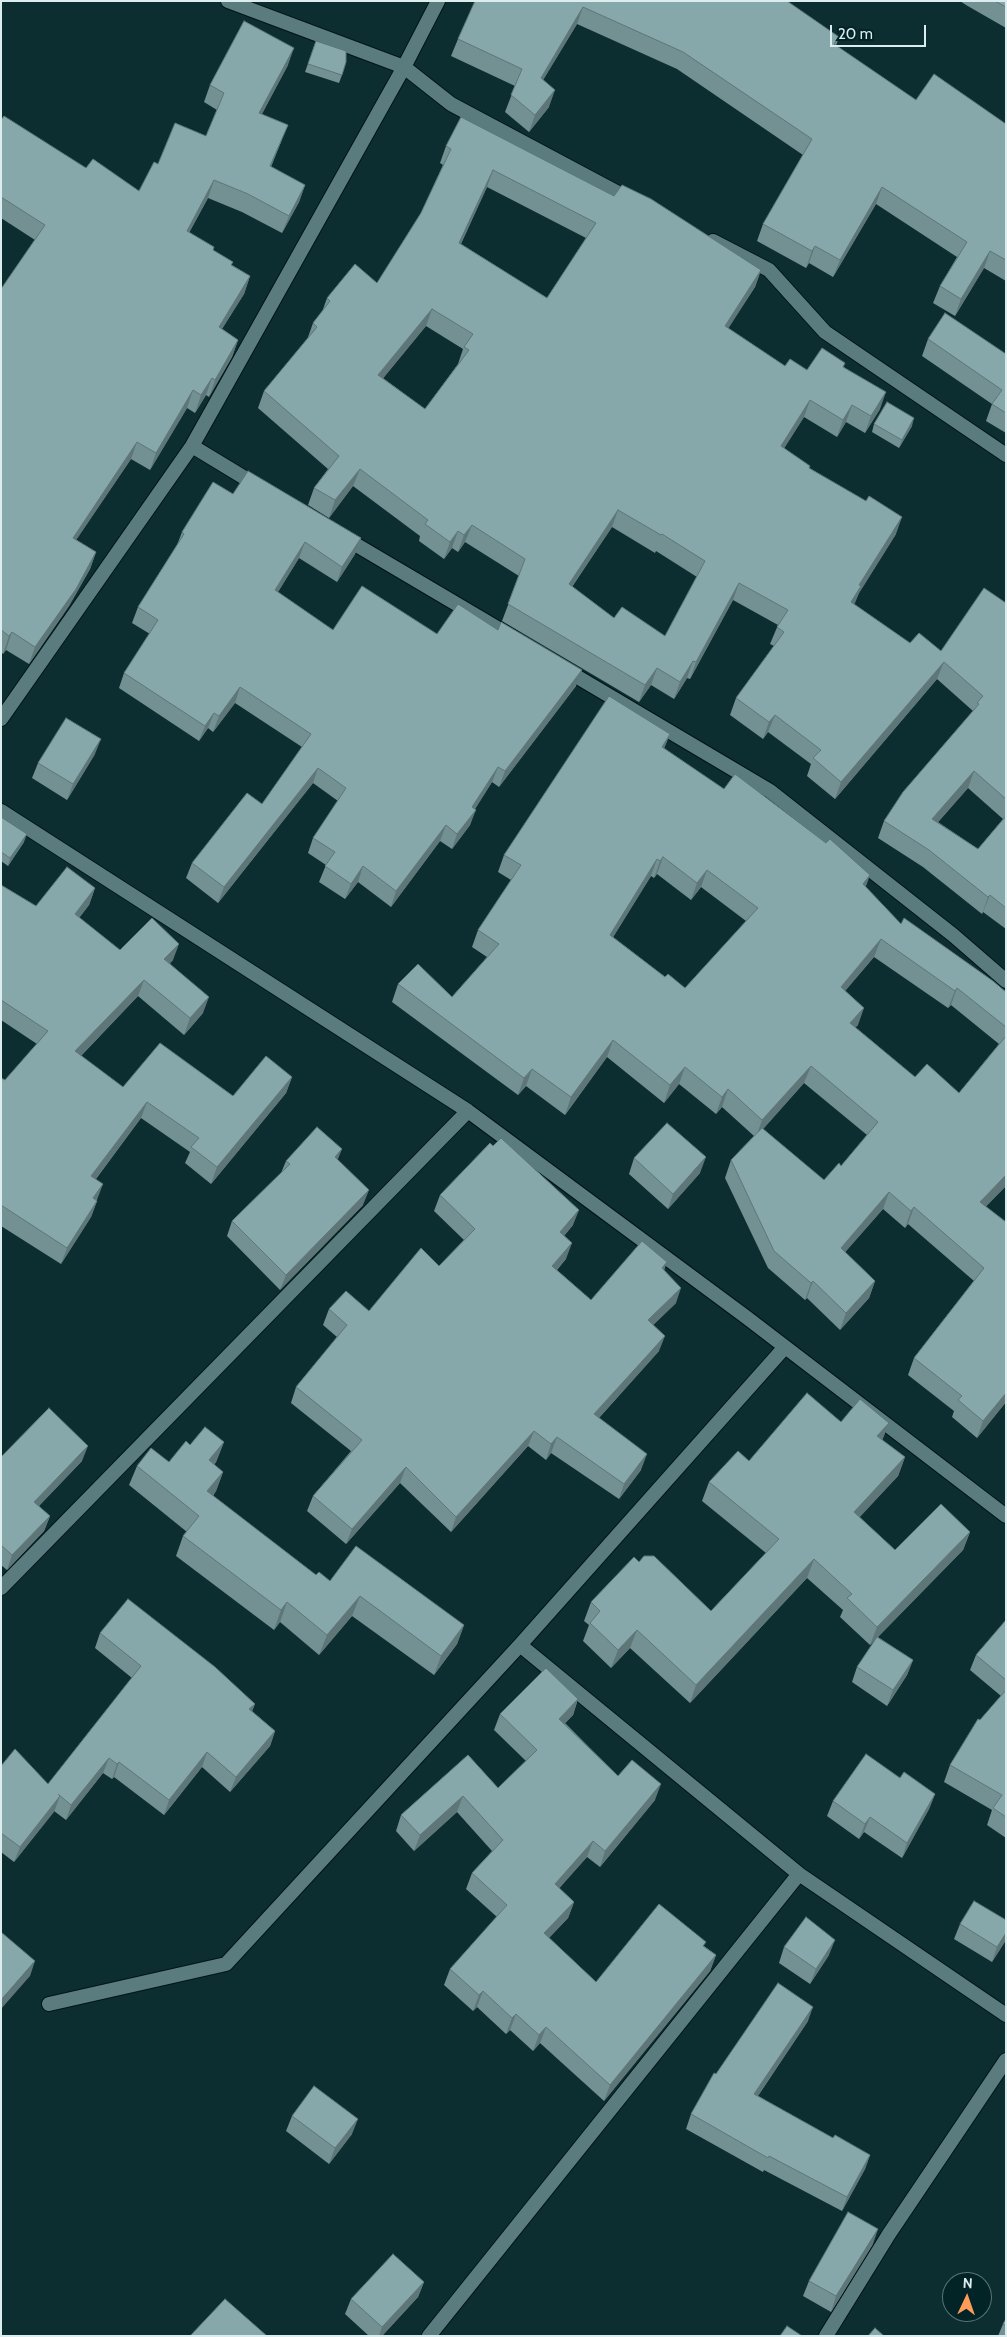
<!DOCTYPE html>
<style>
body{margin:0}
#map{position:relative;width:1007px;height:2337px;overflow:hidden;background:#0d2e30;font-family:Cabin,sans-serif}
canvas{display:block}
.frame{position:absolute;inset:0;border:2px solid #dcedef;pointer-events:none}
.north{position:absolute;left:942px;top:2272px;width:50px;height:50px;box-sizing:border-box;background:#022427;border:1px solid #597477;border-radius:50%;rotate:3deg;font-size:14px;font-weight:700;line-height:20px;text-align:center;color:#dcedef}
.north::after{content:'';display:block;margin:auto;width:18px;height:22px;background:#fe9b58;clip-path:polygon(50% 0,100% 100%,50% 72%,0 100%)}
.scale{position:absolute;left:830px;top:25px;width:96px;height:22px;box-sizing:border-box;border:2px solid #dcedef;border-top:0;padding-left:6px;font-size:15px;line-height:18px;white-space:nowrap;color:#dcedef;-webkit-text-stroke:4px #022427;paint-order:stroke}
</style>
<div id="map">
<canvas width="1007" height="2337"></canvas>
<div class="frame"></div>
<div class="north">N</div>
<div class="scale">20 m</div>
</div>
<script>
const ctx = document.querySelector('canvas').getContext('2d');
ctx.lineJoin = 'round';
function shape(rows) {
  const path = new Path2D();
  for (const r of rows) {
    path.moveTo(r[0], r[1]);
    for (let i = 2; i < r.length; i += 2) path.lineTo(r[i], r[i + 1]);
  }
  return path;
}
function stroke(path, color, width, dash) {
  ctx.strokeStyle = color;
  ctx.lineWidth = width;
  ctx.lineCap = dash ? 'butt' : 'round';
  ctx.setLineDash(dash || []);
  ctx.stroke(path);
}
function paint(path, color) {
  ctx.fillStyle = color;
  ctx.fill(path, 'evenodd');
}
const minor = shape([
 [228,1,404,67,451,104,633,201],
 [713,241,769,270,825,332,1006,455],
 [192,446,258,486],
 [343,537,514,638],
 [564,669,770,791,953,935,1006,981],
 [1,719,192,446,404,67,438,1],
 [1,811,468,1111,746,1317,1006,1516],
 [1,1588,468,1111],
 [520,1645,799,1874],
 [49,2004,226,1964,520,1645,785,1347],
 [429,2336,799,1874,1006,2015],
 [826,2336,889,2234,1006,2060]
]);
stroke(minor, '#001517', 16);
stroke(minor, '#5b7c7f', 14);
paint(shape([
 [475,1,788,2,839,37,836,46,916,100,1006,124,1006,281,984,268,955,316,933,303,940,286,957,257,876,204,833,277,809,263,806,268,757,241,763,224,803,155,677,69,577,24,543,80,549,107,529,132,505,112,515,86,451,56,458,39],
 [960,1,1006,1,1006,28,966,5],
 [316,41,342,75,339,83,305,72],
 [288,65,262,114,281,142,271,167,305,185,299,202,282,233,242,212,208,198,189,233,213,250,232,265,250,276,244,294,222,329,238,340,232,357,209,397,206,395,195,413,187,408,150,470,131,459,76,540,96,552,90,569,69,606,29,664,6,650,3,654,1,652,1,289,35,240,1,218,1,120,86,168,139,191,158,164,206,136,217,110,204,102,210,85],
 [446,146,614,196,761,270,755,287,728,328,785,366,807,370,844,367,880,409,865,433,846,422,837,437,804,417,784,448,809,469,896,534,859,593,854,604,910,643,941,651,1006,603,1006,929,983,912,982,914,923,867,878,838,884,821,973,711,937,679,835,799,807,776,811,764,768,732,763,739,730,715,736,698,774,646,770,644,778,625,733,600,690,679,687,678,674,699,651,685,639,702,502,621,519,576,465,542,458,552,452,548,444,559,419,541,420,536,353,486,329,518,308,505,314,488,328,469,258,408,264,391,307,340,313,323,322,312,327,298,377,283,421,213,443,165,440,163],
 [487,187,586,238,547,298,461,244],
 [426,326,463,349,458,364,425,409,383,378],
 [612,527,655,553,656,551,697,577,665,636,614,618,572,587],
 [968,788,1003,819,978,849,938,822],
 [928,339,1006,354,1006,433,986,421,992,404,922,356],
 [874,424,912,426,899,448,872,432],
 [233,494,361,538,355,554,337,582,299,558,278,592,333,630,437,634,576,686,499,787,492,782,475,809,470,825,452,849,440,841,391,907,358,882,345,899,319,882,326,865,308,853,313,838,338,801,313,783,218,903,186,878,192,863,262,804,302,747,235,703,213,732,208,728,199,741,119,688,124,673,150,634,132,623,138,607,177,545,182,532],
 [670,734,664,748,866,887,901,924,1006,992,1006,1186,986,1206,1006,1402,977,1438,952,1417,954,1411,908,1375,914,1358,974,1281,908,1224,905,1228,883,1209,845,1252,875,1281,869,1298,840,1330,807,1298,805,1300,768,1268,725,1178,731,1160,754,1136,722,1107,716,1114,679,1084,664,1103,607,1057,565,1115,526,1086,518,1095,392,1002,398,984,452,997,487,957,472,947,478,930,511,880,498,872,504,855],
 [657,874,691,900,701,887,746,921,685,988,665,977,613,937,651,876,654,878],
 [874,957,948,1008,951,1005,999,1044,959,1093,915,1077,855,1027,858,1025,845,991],
 [804,1083,867,1135,841,1166,824,1180,763,1129],
 [95,754,67,800,32,778,38,763],
 [1,817,24,842,8,866,1,861],
 [1,885,36,906,95,888,89,905,79,918,120,950,173,960,170,963,203,1013,184,1035,138,996,81,1056,123,1087,233,1096,292,1077,286,1093,211,1184,185,1163,190,1152,141,1118,96,1179,97,1201,91,1217,61,1264,1,1226,1,1078,5,1080,37,1044,1,1020],
 [634,1158,700,1173,668,1209,629,1174],
 [338,1160,363,1205,280,1290,227,1236,232,1221,281,1173,286,1161],
 [440,1195,573,1225,564,1236,566,1259,557,1270,591,1300,664,1271,676,1303,653,1325,659,1351,599,1418,641,1470,619,1499,551,1453,546,1460,528,1446,451,1532,400,1483,346,1544,307,1511,313,1496,351,1451,291,1403,296,1387,337,1337,323,1325,329,1309,369,1311,439,1266,464,1240,434,1211],
 [841,1422,889,1423,882,1440,905,1457,898,1476,859,1517,895,1550,970,1532,963,1550,878,1637,913,1660,907,1675,887,1706,852,1682,857,1667,875,1640,870,1645,840,1617,843,1610,807,1578,690,1703,630,1648,611,1668,583,1641,589,1625,584,1621,591,1602,639,1562,711,1611,766,1553,702,1501,709,1482,749,1461],
 [224,1442,216,1462,214,1465,223,1472,216,1491,213,1496,316,1575,330,1581,464,1625,457,1644,434,1675,352,1616,319,1655,280,1622,274,1630,176,1556,183,1536,187,1532,129,1485,137,1466,169,1462,190,1445],
 [1,1457,82,1461,39,1506,50,1516,44,1531,7,1570,1,1565],
 [1006,1620,1006,1838,987,1825,992,1810,944,1782,950,1765,980,1720,1001,1696,970,1670,976,1655],
 [100,1633,255,1704,252,1711,275,1731,270,1746,230,1792,202,1767,164,1815,114,1777,112,1779,103,1773,66,1820,54,1811,14,1862,1,1852,1,1766,48,1784,132,1678,95,1648],
 [578,1699,573,1715,565,1723,618,1776,655,1800,600,1867,587,1857,559,1888,574,1902,568,1918,549,1938,596,1982,704,1946,716,1955,710,1971,604,2101,540,2043,533,2051,510,2030,506,2034,477,2007,473,2011,444,1985,450,1969,497,1917,466,1889,472,1873,492,1851,457,1812,414,1851,396,1831,401,1815,468,1755,498,1788,526,1761,494,1730,500,1714],
 [900,1778,935,1794,929,1809,902,1858,864,1832,859,1839,827,1816,833,1801],
 [960,1924,1006,1940,992,1962,954,1939],
 [784,1947,829,1955,810,1984,779,1963],
 [808,2021,758,2096,833,2138,870,2155,865,2169,842,2211,764,2170,763,2172,686,2129,691,2114,716,2074],
 [292,2116,352,2134,329,2164,286,2131],
 [873,2244,831,2312,803,2296,809,2281],
 [424,2282,418,2297,382,2336,369,2336,345,2314,351,2299],
 [1006,2319,1006,2336,998,2336,1003,2324]
]), '#739093');
paint(shape([
 [583,7,577,24,534,95,541,78],
 [294,48,288,65,253,130,259,113],
 [555,90,549,107,529,132,535,115],
 [288,125,281,142,263,184,270,166],
 [493,170,487,187,453,260,459,243],
 [214,180,208,198,180,248,187,231],
 [305,185,299,202,282,233,289,216],
 [882,187,876,204,833,277,840,260],
 [815,246,809,263,806,268,812,251],
 [990,251,984,268,955,316,961,299],
 [761,270,755,287,719,343,725,326],
 [250,276,244,294,212,344,219,327],
 [432,309,426,326,372,392,378,375],
 [238,340,232,357,209,397,215,380],
 [212,378,206,395,195,413,201,395],
 [193,390,187,408,150,470,156,453],
 [886,392,880,409,865,433,871,416],
 [810,400,804,417,775,463,781,446],
 [852,405,846,422,837,437,843,420],
 [914,418,912,426,899,448,902,440],
 [137,442,131,459,66,555,73,538],
 [360,469,353,486,329,518,335,500],
 [618,510,612,527,562,601,569,584],
 [902,517,896,534,859,593,855,603,845,619,851,602,859,585],
 [472,525,465,542,458,552,464,535],
 [458,531,452,548,444,559,450,542],
 [361,538,355,554,337,582,342,567],
 [305,542,299,558,269,606,275,590],
 [96,552,90,569,69,606,29,664,35,647],
 [739,583,733,600,690,679,696,662],
 [12,632,6,650,3,654,9,636],
 [693,661,687,678,674,699,680,682],
 [944,662,937,679,835,799,841,782],
 [657,668,651,685,639,702,645,685],
 [582,670,576,686,499,787,505,771],
 [240,687,235,703,213,732,219,716],
 [214,713,208,728,199,741,205,726],
 [775,715,768,732,763,739,769,722],
 [670,734,663,751,662,747],
 [101,739,95,754,67,800,73,784],
 [498,767,492,782,468,820,476,810,470,825,452,849,457,834,472,807],
 [318,768,313,783,218,903,224,887],
 [974,771,968,788,926,836,932,819],
 [446,825,440,841,391,907,396,891],
 [27,834,24,842,8,866,10,858],
 [663,857,657,874,654,878,660,861],
 [657,859,651,876,604,952,610,935],
 [363,866,358,882,345,899,351,884],
 [707,870,701,887,691,900,697,883],
 [870,875,864,892,863,884],
 [95,888,89,905,69,931,75,914],
 [990,895,983,912,982,914,988,897],
 [881,939,874,957,834,1004,841,987],
 [179,944,173,960,158,975,164,959],
 [144,980,138,996,69,1068,75,1051],
 [957,988,951,1005,948,1008,955,991],
 [209,997,203,1013,184,1035,190,1018],
 [864,1008,858,1025,844,1040,850,1023],
 [613,1040,607,1057,565,1115,571,1097],
 [811,1066,804,1083,756,1137,762,1120],
 [685,1067,679,1084,664,1103,670,1085],
 [532,1069,526,1086,518,1095,524,1078],
 [292,1077,286,1093,211,1184,217,1167],
 [728,1089,722,1107,716,1114,722,1097],
 [147,1102,141,1118,85,1193,91,1176],
 [342,1149,336,1164,335,1157],
 [706,1157,700,1173,668,1209,673,1194],
 [1006,1175,1006,1186,974,1219,980,1202],
 [103,1184,97,1200,93,1198],
 [369,1190,363,1205,280,1290,286,1275],
 [889,1192,883,1209,834,1265,841,1248],
 [97,1201,91,1217,61,1264,67,1248],
 [914,1207,908,1224,905,1228,911,1211],
 [579,1210,573,1225,554,1247,560,1232],
 [572,1243,566,1259,546,1281,552,1266],
 [667,1262,662,1277,662,1268],
 [813,1281,807,1298,805,1300,811,1283],
 [875,1281,869,1298,840,1330,846,1313],
 [681,1288,676,1303,642,1336,648,1320],
 [665,1336,659,1351,588,1430,594,1414],
 [1006,1393,1006,1402,977,1438,983,1421],
 [889,1423,882,1441,877,1436],
 [534,1431,528,1446,451,1532,456,1517],
 [557,1437,551,1453,546,1460,551,1444],
 [224,1442,216,1462,202,1480,209,1460],
 [88,1446,82,1461,28,1517,34,1502],
 [647,1454,641,1470,619,1499,624,1484],
 [905,1457,898,1476,847,1531,854,1512],
 [406,1467,400,1483,346,1544,352,1529],
 [223,1472,216,1491,200,1511,207,1491],
 [50,1516,44,1531,7,1570,12,1555],
 [970,1532,963,1550,870,1645,877,1627],
 [814,1559,807,1578,690,1703,696,1685],
 [360,1596,352,1616,319,1655,327,1635],
 [287,1602,280,1622,274,1630,281,1610],
 [464,1625,457,1644,434,1675,441,1656],
 [637,1630,630,1648,611,1668,618,1650],
 [913,1660,907,1675,887,1706,893,1690],
 [578,1699,573,1715,554,1735,559,1719],
 [255,1704,249,1719,249,1709],
 [275,1731,270,1746,230,1792,236,1777],
 [207,1752,202,1767,164,1815,169,1800],
 [109,1758,103,1773,66,1820,71,1805],
 [119,1762,114,1777,112,1779,117,1764],
 [661,1784,655,1800,600,1867,605,1851],
 [935,1794,929,1809,902,1858,907,1843],
 [60,1796,54,1812,14,1862,20,1847],
 [463,1796,457,1812,414,1851,420,1835],
 [870,1817,864,1832,859,1839,865,1824],
 [593,1841,587,1857,549,1900,555,1884],
 [574,1902,568,1918,538,1949,544,1933],
 [1006,1933,1006,1940,992,1962,997,1947],
 [835,1940,829,1955,810,1984,816,1969],
 [716,1955,710,1971,604,2101,610,2085],
 [35,1961,30,1976,1,2009,1,2000],
 [483,1991,477,2007,473,2011,479,1995],
 [813,2007,808,2021,749,2109,754,2094],
 [516,2014,510,2030,506,2034,512,2018],
 [546,2027,540,2043,533,2051,539,2035],
 [358,2119,352,2134,329,2164,335,2148],
 [870,2155,865,2169,842,2211,847,2197],
 [878,2229,873,2244,831,2312,836,2296],
 [424,2282,418,2297,382,2336,379,2336,382,2327]
]), '#5e7678');
const building = shape([
 [475,1,787,1,839,37,834,44,916,100,934,74,1006,124,1006,260,990,251,961,299,940,286,967,242,882,187,840,260,815,246,812,251,763,224,812,139,683,52,583,7,541,78,555,90,535,115,511,95,522,69,458,39,475,1],
 [995,1,1006,1,1006,7,995,1],
 [244,21,294,48,259,113,288,125,270,166,305,185,289,216,248,194,214,180,187,231,214,247,213,250,233,262,231,265,250,276,219,327,238,340,215,380,212,378,201,395,193,390,156,453,137,442,73,538,96,552,76,589,35,647,12,632,9,636,1,630,1,289,45,225,1,197,1,120,4,116,86,168,93,159,139,191,154,162,158,164,175,123,206,136,224,93,210,85,244,21],
 [316,41,346,51,346,62,342,75,308,64,316,41],
 [461,117,614,196,622,185,651,199,761,270,725,326,785,366,790,359,807,370,822,348,845,363,843,367,886,392,871,416,852,405,843,420,810,400,781,446,810,466,809,468,866,501,869,496,902,517,859,585,861,586,851,602,910,643,919,633,941,651,984,588,1006,603,1006,799,974,771,932,819,978,849,1006,816,1006,908,990,895,988,897,929,850,884,821,903,792,979,704,977,703,983,696,944,662,841,782,813,758,821,750,775,715,769,722,736,698,784,632,777,627,788,610,739,583,696,662,693,661,680,682,657,668,645,685,508,604,525,559,472,525,464,535,458,531,450,542,425,524,428,520,360,469,335,500,314,488,339,456,264,391,317,327,313,323,330,301,327,298,355,264,377,283,421,213,451,149,446,146,461,117],
 [493,170,596,223,547,298,459,243,493,170],
 [432,309,473,334,464,347,469,350,425,409,378,375,432,309],
 [618,510,661,535,662,534,705,561,665,636,622,607,614,618,569,584,618,510],
 [945,313,1006,354,1006,413,992,404,1002,390,928,339,945,313],
 [887,402,914,418,902,440,874,424,887,402],
 [248,471,361,538,342,567,305,542,275,590,333,630,362,586,437,634,458,604,498,630,501,622,582,670,505,771,498,767,472,807,476,810,457,834,446,825,396,891,363,866,351,884,325,866,335,852,313,838,346,788,318,768,224,887,192,863,247,793,262,804,311,734,240,687,219,716,214,713,205,726,124,673,158,620,138,607,184,534,182,532,213,482,233,494,248,471],
 [609,696,670,734,662,747,724,789,735,774,826,843,830,839,870,875,863,884,901,924,904,918,993,981,1006,992,1006,1027,957,988,955,991,881,939,841,987,864,1008,850,1023,915,1077,927,1064,959,1093,1006,1036,1006,1175,980,1202,1006,1222,1006,1393,983,1421,958,1400,962,1396,914,1358,984,1268,914,1207,911,1211,889,1192,841,1248,875,1281,846,1313,813,1281,811,1283,774,1251,731,1160,762,1128,824,1180,839,1163,841,1166,878,1122,811,1066,762,1120,728,1089,722,1097,685,1067,670,1085,613,1040,571,1097,532,1069,524,1078,398,984,418,964,452,997,499,944,478,930,521,865,504,855,609,696],
 [663,857,697,883,707,870,758,908,685,988,668,974,665,977,610,935,657,859,660,861,663,857],
 [66,718,101,739,73,784,38,763,66,718],
 [1,817,27,834,10,858,1,852,1,817],
 [67,867,95,888,75,914,120,950,152,918,179,944,164,959,209,997,190,1018,144,980,75,1051,123,1087,160,1043,233,1096,266,1056,292,1077,217,1167,191,1147,199,1138,147,1102,91,1176,103,1184,93,1198,97,1201,67,1248,1,1205,1,1078,5,1080,48,1031,1,1000,1,885,36,906,67,867],
 [667,1123,706,1157,673,1194,634,1158,667,1123],
 [317,1127,342,1149,335,1157,369,1190,286,1275,232,1221,290,1164,286,1161,317,1127],
 [501,1138,579,1210,560,1232,572,1243,552,1266,591,1300,642,1241,667,1262,662,1268,681,1288,648,1320,665,1336,594,1414,647,1454,624,1484,557,1437,551,1444,534,1431,456,1517,406,1467,352,1529,313,1496,362,1440,296,1387,347,1325,329,1309,346,1291,369,1311,421,1248,439,1266,475,1229,440,1195,490,1143,493,1146,501,1138],
 [807,1393,841,1422,860,1399,889,1423,877,1436,905,1457,854,1512,895,1550,941,1504,970,1532,877,1627,847,1598,852,1594,814,1559,696,1685,637,1630,618,1650,590,1623,600,1611,591,1602,634,1557,639,1562,644,1556,654,1556,711,1611,779,1539,709,1482,738,1451,749,1461,807,1393],
 [49,1408,88,1446,34,1502,50,1516,12,1555,1,1545,1,1457,49,1408],
 [205,1427,224,1442,209,1460,223,1472,207,1491,316,1575,319,1572,330,1581,356,1546,464,1625,441,1656,360,1596,327,1635,287,1602,281,1610,183,1536,199,1516,137,1466,151,1448,169,1462,186,1441,190,1445,205,1427],
 [128,1599,215,1667,255,1704,249,1709,275,1731,236,1777,207,1752,169,1800,119,1762,117,1764,109,1758,71,1805,58,1794,60,1796,20,1847,1,1833,1,1766,15,1749,48,1784,141,1666,100,1633,128,1599],
 [1006,1620,1006,1680,976,1655,1006,1620],
 [877,1637,913,1660,893,1690,857,1667,877,1637],
 [546,1668,578,1699,559,1719,618,1776,632,1760,661,1784,605,1851,593,1841,555,1884,574,1902,544,1933,596,1982,659,1904,706,1942,703,1946,716,1955,610,2085,546,2027,539,2035,516,2014,512,2018,483,1991,479,1995,450,1969,507,1905,472,1873,503,1840,463,1796,420,1835,401,1815,468,1755,498,1788,537,1750,500,1714,546,1668],
 [1006,1690,1006,1817,993,1808,1002,1795,950,1765,978,1719,980,1720,1006,1690],
 [866,1754,900,1778,904,1772,935,1794,907,1843,870,1817,865,1824,833,1801,866,1754],
 [974,1901,1006,1920,1006,1933,997,1947,960,1924,974,1901],
 [806,1917,835,1940,816,1969,784,1947,806,1917],
 [1,1932,35,1961,1,2000,1,1932],
 [778,1983,813,2007,754,2094,833,2138,835,2135,870,2155,847,2197,769,2156,768,2158,691,2114,714,2073,716,2074,778,1983],
 [314,2086,358,2119,335,2148,292,2116,314,2086],
 [848,2212,878,2229,836,2296,809,2281,848,2212],
 [393,2254,424,2282,382,2327,351,2299,393,2254],
 [225,2299,267,2336,190,2336,225,2299],
 [1006,2319,1006,2326,1003,2324,1006,2319],
 [787,2326,802,2336,780,2336,787,2326],
 [875,2328,884,2336,868,2336,875,2328]
]);
paint(building, '#86a8ab');
stroke(building, '#5e7678', 1);
</script>
